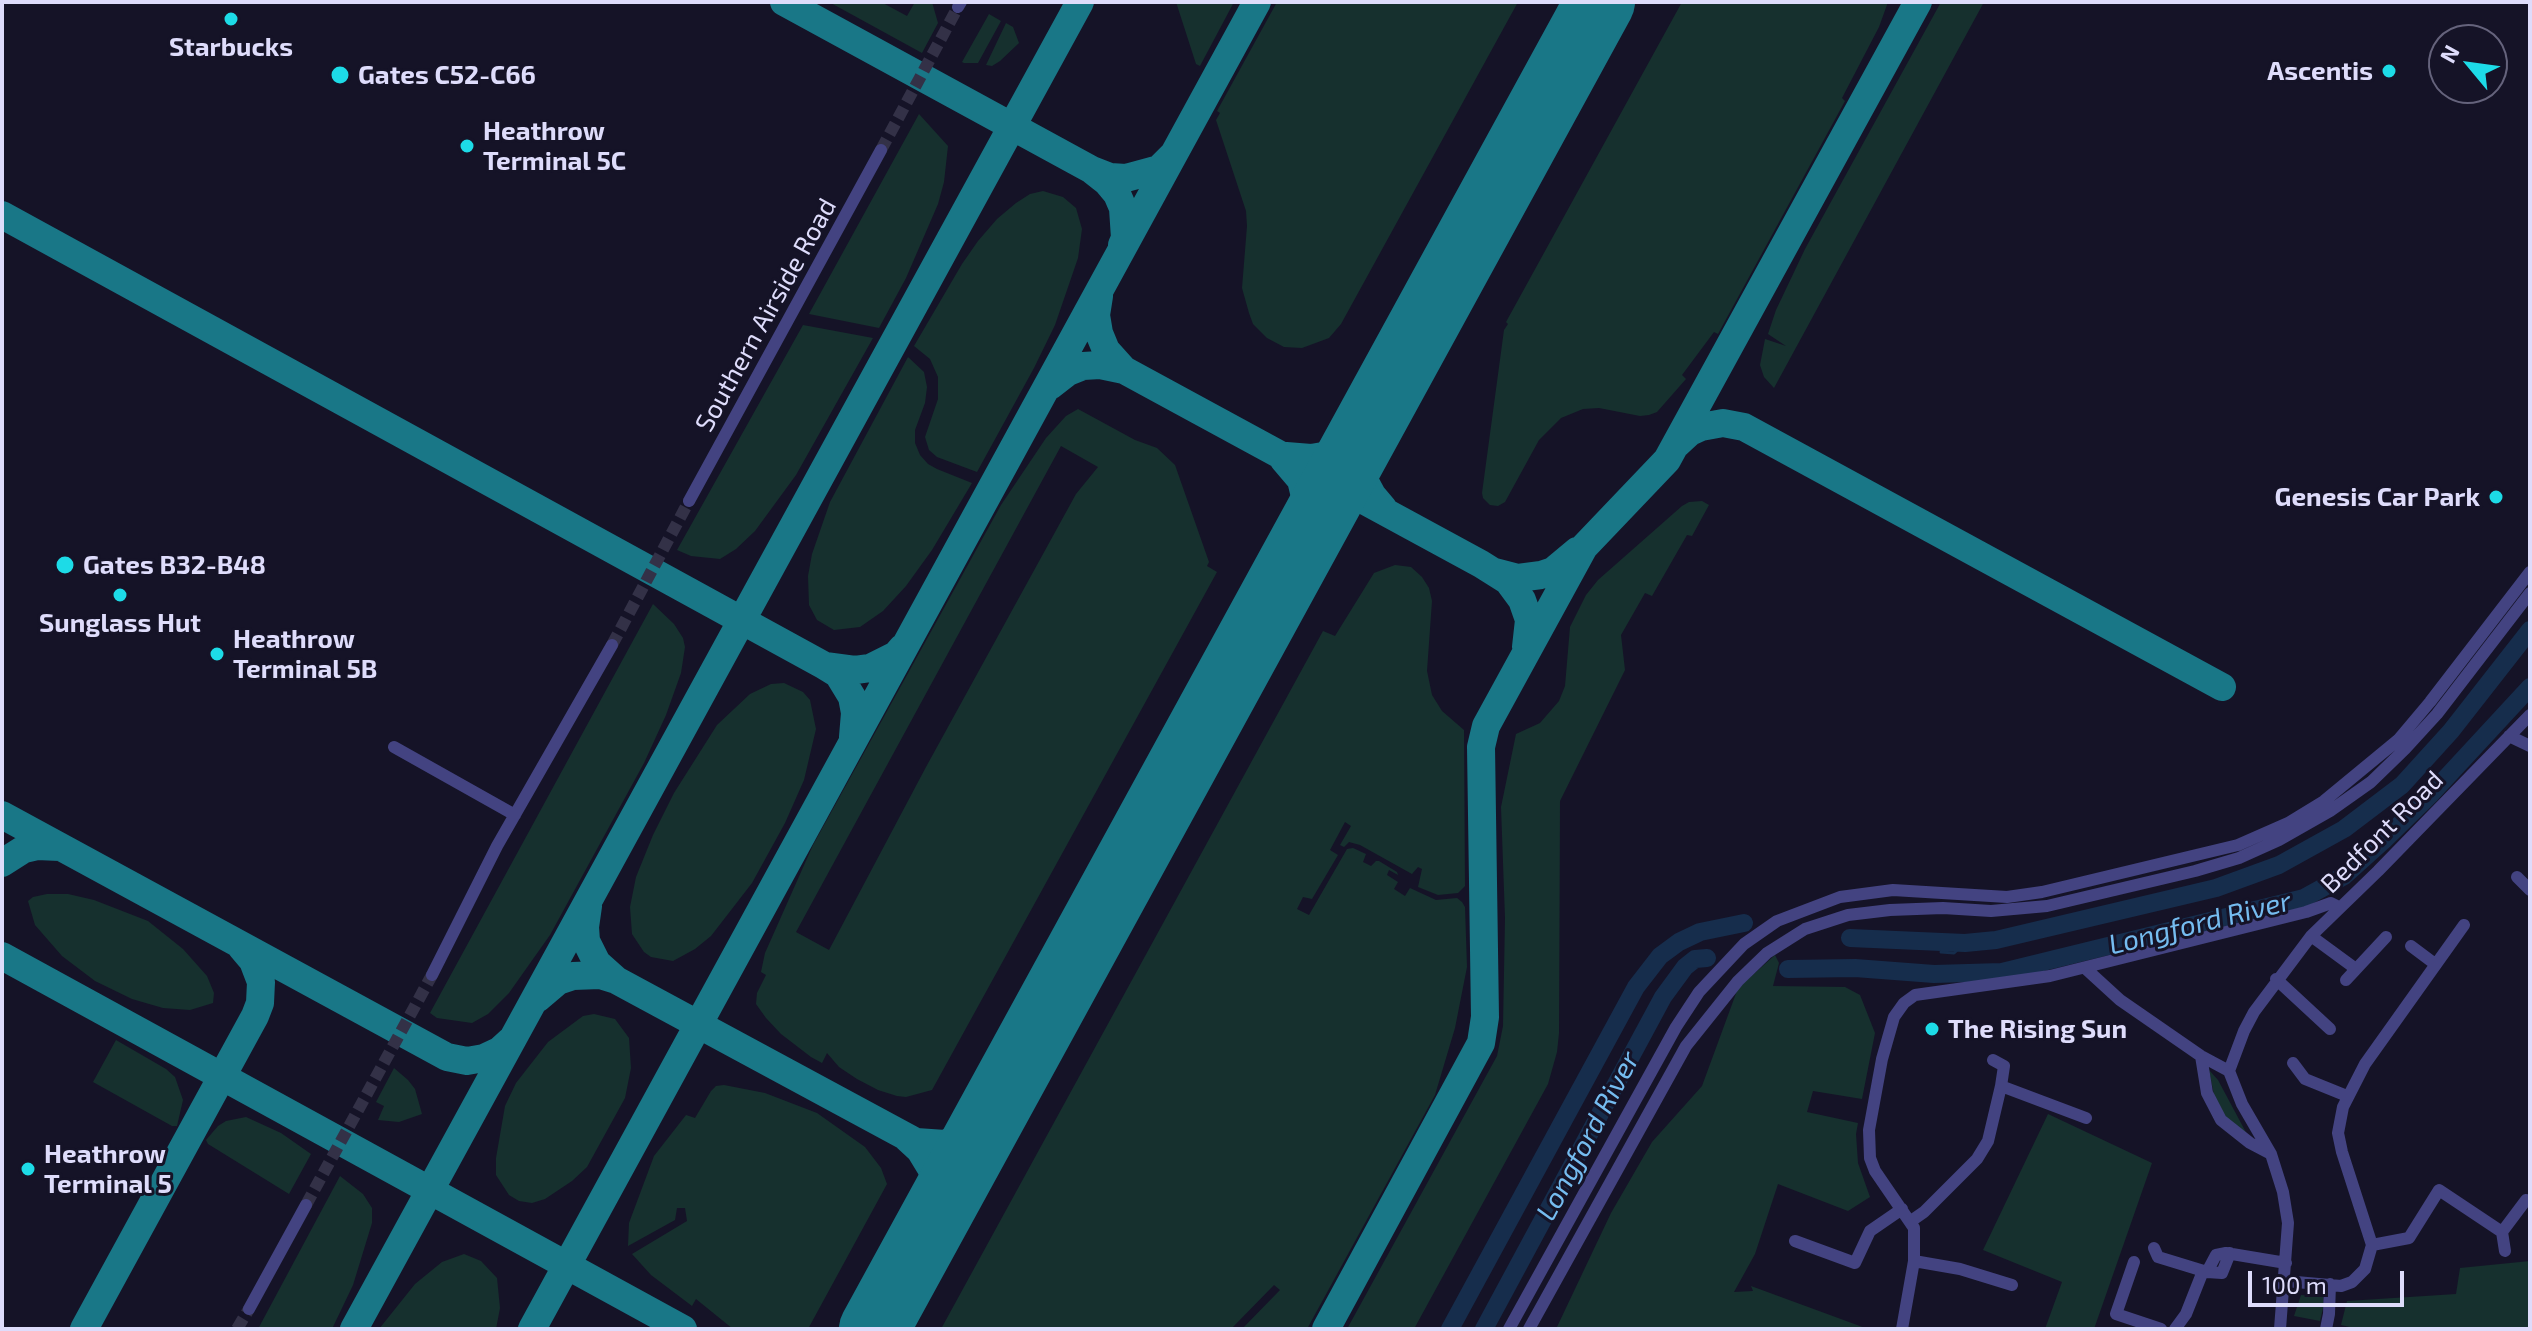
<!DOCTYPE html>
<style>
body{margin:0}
#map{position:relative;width:2532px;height:1331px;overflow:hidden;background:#151327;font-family:"Exo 2",sans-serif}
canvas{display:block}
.frame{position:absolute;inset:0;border:4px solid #dedcfb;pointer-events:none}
.north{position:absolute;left:2428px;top:24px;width:80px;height:80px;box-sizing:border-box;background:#151327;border:2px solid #65637c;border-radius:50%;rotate:299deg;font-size:22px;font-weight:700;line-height:32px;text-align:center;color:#dedcfb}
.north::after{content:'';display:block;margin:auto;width:28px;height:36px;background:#1ddbe7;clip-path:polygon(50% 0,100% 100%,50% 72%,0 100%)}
.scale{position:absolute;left:2248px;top:1271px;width:156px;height:36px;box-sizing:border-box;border:4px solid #dedcfb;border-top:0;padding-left:10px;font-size:24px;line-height:28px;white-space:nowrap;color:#dedcfb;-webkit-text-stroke:6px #151327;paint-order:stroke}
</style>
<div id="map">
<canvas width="2532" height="1331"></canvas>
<div class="frame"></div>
<div class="north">N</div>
<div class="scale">100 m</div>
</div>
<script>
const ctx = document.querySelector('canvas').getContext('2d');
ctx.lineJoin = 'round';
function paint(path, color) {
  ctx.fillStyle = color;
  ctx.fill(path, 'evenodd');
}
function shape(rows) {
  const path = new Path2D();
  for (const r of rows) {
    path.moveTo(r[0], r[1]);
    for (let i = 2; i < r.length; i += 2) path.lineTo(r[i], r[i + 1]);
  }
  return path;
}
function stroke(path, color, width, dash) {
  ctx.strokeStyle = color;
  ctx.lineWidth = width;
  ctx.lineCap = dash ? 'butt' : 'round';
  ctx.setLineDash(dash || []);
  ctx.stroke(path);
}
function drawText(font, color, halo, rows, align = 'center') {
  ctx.font = font + ' "Exo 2",sans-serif';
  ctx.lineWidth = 6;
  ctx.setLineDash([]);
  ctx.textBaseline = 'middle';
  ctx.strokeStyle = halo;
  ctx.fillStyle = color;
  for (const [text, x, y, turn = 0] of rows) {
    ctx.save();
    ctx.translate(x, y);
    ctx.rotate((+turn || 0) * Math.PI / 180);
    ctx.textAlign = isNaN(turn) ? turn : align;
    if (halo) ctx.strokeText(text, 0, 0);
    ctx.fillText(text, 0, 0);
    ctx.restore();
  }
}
paint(shape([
 [829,2,881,2,907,16,915,2,932,2,938,23,922,53],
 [1176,2,1234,2,1200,66,1196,64],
 [1277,2,1518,2,1341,324,1329,338,1302,348,1284,347,1267,338,1253,324,1249,313,1242,288,1247,226,1246,211,1216,120,1220,113,1217,111],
 [1682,2,1888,2,1879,27,1842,98,1845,101,1718,334,1714,332,1682,375,1686,379,1657,412,1649,415,1640,416,1599,408,1583,409,1561,418,1539,440,1505,502,1498,506,1490,505,1483,498,1482,493,1504,330,1508,324,1506,322],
 [1941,2,1984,2,1774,388,1764,377,1760,365,1765,339,1786,346,1768,334,1776,310,1805,249],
 [989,14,1001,21,978,63,964,63,962,62],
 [1006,23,1013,27,1019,43,1000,61,992,66,986,65],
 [919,114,948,146,944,182,938,204,906,278,879,328,809,314],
 [1043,191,1063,197,1076,208,1082,229,1078,258,1055,325,1034,368,977,472,937,457,929,450,925,437,938,399,938,377,930,359,914,346,962,264,978,241,997,219,1016,203,1030,194],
 [803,325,873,338,796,475,755,531,736,549,720,559,691,556,677,550],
 [908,357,924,372,927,387,925,403,915,430,915,443,920,455,928,464,937,469,972,483,932,550,906,586,883,611,860,627,834,630,817,620,809,605,808,576,812,554,830,502],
 [1078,409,1135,440,1157,448,1175,465,1209,562,1207,566,1217,572,932,1090,906,1097,897,1096,878,1090,857,1079,839,1067,827,1053,822,1063,811,1057,781,1034,766,1018,756,1004,757,993,766,975,761,972,765,953,813,845,1001,505,1046,438,1066,416],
 [1061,446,1098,467,1076,494,926,767,829,950,796,932],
 [1702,501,1709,505,1692,536,1687,535,1652,596,1645,593,1621,635,1625,670,1560,801,1559,1033,1557,1052,1548,1084,1414,1329,1347,1329,1497,1056,1503,1026,1505,918,1501,807,1516,734,1540,723,1559,701,1565,686,1570,627,1586,595,1598,580,1682,506,1689,502],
 [1395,565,1411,567,1422,577,1429,588,1432,601,1427,671,1432,695,1442,711,1464,730,1465,886,1458,893,1438,895,1418,887,1422,869,1418,867,1412,874,1360,845,1349,842,1344,847,1340,845,1351,826,1345,822,1330,850,1338,855,1312,899,1303,897,1297,909,1309,915,1347,849,1353,848,1366,854,1363,862,1371,866,1376,861,1379,861,1397,872,1398,875,1389,870,1387,875,1398,882,1394,889,1405,896,1410,888,1436,900,1457,898,1462,902,1465,907,1467,967,1455,1028,1435,1095,1307,1329,1242,1329,1280,1290,1274,1285,1231,1329,941,1329,1323,631,1335,636,1374,573],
 [653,604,674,624,683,638,685,647,681,673,666,715,644,763,550,935,509,993,488,1014,472,1023,437,1018,430,1013],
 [784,683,803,692,810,700,816,729,804,780,785,823,752,883,711,936,695,949,673,961,651,957,644,952,632,934,630,907,636,877,653,835,674,793,717,725,750,694,771,684],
 [47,894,68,894,94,900,148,921,183,949,207,976,214,993,213,1003,190,1010,163,1008,132,999,95,981,62,956,35,925,28,901,33,897],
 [1775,955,1779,963,1773,986,1845,987,1860,995,1875,1033,1862,1099,1813,1091,1807,1112,1858,1123,1856,1134,1858,1163,1870,1197,1848,1211,1778,1184,1755,1254,1734,1292,1753,1291,1751,1286,1868,1329,1556,1329,1611,1213,1652,1142,1702,1086,1738,988],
 [594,1014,615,1019,629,1038,631,1068,625,1098,587,1167,572,1181,545,1199,532,1203,519,1201,509,1195,496,1175,496,1158,505,1106,516,1083,548,1042,583,1016],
 [116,1040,166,1069,175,1077,183,1100,177,1126,172,1126,93,1082],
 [394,1068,408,1080,415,1089,422,1114,399,1122,378,1120,384,1106,376,1102],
 [2209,1070,2218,1080,2249,1138,2223,1115,2215,1100],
 [724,1085,765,1093,817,1113,865,1147,881,1168,887,1184,808,1329,733,1329,696,1299,692,1306,651,1275,632,1254,687,1221,685,1208,677,1208,675,1220,628,1246,629,1223,654,1156,686,1115,695,1118,711,1091,716,1086],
 [2048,1114,2152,1163,2094,1329,2045,1329,2062,1282,1983,1250],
 [246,1117,281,1133,311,1154,289,1194,208,1144,206,1140,218,1126,226,1121],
 [340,1176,363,1194,372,1208,372,1223,353,1285,332,1329,258,1329],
 [464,1254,481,1261,497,1278,500,1308,496,1329,379,1329,415,1284,442,1262],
 [2530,1261,2530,1329,2358,1329,2341,1325,2347,1301,2456,1294,2460,1268],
 [2301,1295,2323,1297,2324,1304,2320,1321,2294,1316]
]), '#16302e');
stroke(shape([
 [1941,952,1954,953,1965,943]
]), '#162d4c', 3);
stroke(shape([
 [1850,938,1965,943,1996,940,2216,888,2279,865,2344,829,2402,785,2451,731,2530,630],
 [1788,969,1855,968,1934,974,2002,972,2304,898,2344,876,2384,840,2431,794,2530,687],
 [1450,1329,1636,987,1660,956,1679,942,1700,932,1744,923],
 [1484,1329,1663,997,1685,967,1695,959,1707,958]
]), '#162d4c', 18);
stroke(shape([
 [784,2,1092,170,1110,177,1126,178,1159,169,1172,156],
 [1093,171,1107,182,1117,194,1123,208,1125,238,1122,245],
 [2,215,825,666,838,674,852,697,855,713,853,737],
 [1099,296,1096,315,1099,333,1106,350,1124,370],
 [1050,386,1068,372,1083,366,1100,365,1124,370,1481,564,1508,581,1522,600,1529,620,1526,647],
 [1677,444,1690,432,1701,427,1723,423,1744,427,2222,687],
 [1286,456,1311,458,1329,455,1348,444,1367,423],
 [1383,508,1372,495,1365,482,1361,449,1365,434,1393,379],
 [1495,572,1518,578,1541,575,1553,571,1577,551],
 [1278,590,1275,589,1303,539,1309,513,1301,480,1284,460],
 [825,666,855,670,870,668,896,655,902,648],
 [2,815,447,1057,467,1061,484,1058,499,1051,510,1041],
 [2,863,24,849,37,846,60,847],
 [588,906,585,927,586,941,597,963,616,980,916,1142,945,1144,972,1133,986,1119,1016,1068],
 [2,956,683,1329],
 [538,998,558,981,573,976,600,975,616,980],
 [907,1138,920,1150,934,1173,937,1199,931,1225],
 [84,1329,255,1016,260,1003,261,982,253,961,242,948],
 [354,1329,1080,2],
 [532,1329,1257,2],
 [1326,1329,1481,1043,1485,1017,1481,747,1486,726,1584,547,1667,460,1918,2]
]), '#197787', 28);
stroke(shape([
 [874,1329,1600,2]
]), '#197787', 70);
stroke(shape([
 [881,150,958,7],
 [612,645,689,501],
 [306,1205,432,975],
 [237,1329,249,1309]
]), '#333147', 12, [12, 6]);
stroke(shape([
 [958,7,961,2],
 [689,501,881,150],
 [2509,736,2530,746],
 [394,747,515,815],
 [2517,877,2530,890],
 [2311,936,2356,969],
 [2411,946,2435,964],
 [2085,968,2120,1000,2201,1056,2229,1071],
 [432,975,497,846,612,645],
 [2276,979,2330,1029],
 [2346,980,2386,937],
 [2201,1056,2207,1093,2221,1120,2250,1143,2271,1154],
 [1993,1060,2004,1066,2001,1086],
 [2293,1063,2305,1079,2347,1096],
 [2229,1071,2244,1031,2254,1012,2311,936,2378,871,2530,715],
 [2229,1071,2242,1104,2271,1154,2283,1192,2288,1223,2280,1329],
 [1911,1221,1924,1212,1977,1159,1988,1141,2001,1086,2086,1118],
 [2502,1232,2526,1200],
 [1795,1241,1855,1263,1870,1231,1902,1209],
 [2372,1245,2409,1238,2439,1190,2502,1232,2505,1251],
 [2154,1248,2158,1257,2207,1272,2216,1255,2226,1253,2286,1263],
 [1914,1261,1960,1269,2012,1285],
 [2134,1262,2116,1314,2161,1329],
 [2207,1272,2222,1273,2230,1253],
 [2285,1281,2341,1286,2352,1282,2365,1269,2372,1245,2342,1152,2338,1133,2343,1107,2365,1064,2464,925],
 [249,1309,306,1205],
 [1509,1329,1676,1027,1699,992,1744,944,1777,921,1840,897,1893,890,2007,897,2042,892,2238,845,2288,823,2324,801,2398,740,2430,702,2530,572],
 [1529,1329,1686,1046,1738,981,1767,953,1805,929,1848,915,1890,910,1943,908,1991,911,2047,906,2195,871,2239,858,2279,840,2330,811,2371,782,2405,749,2437,714,2530,593],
 [1902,1329,1914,1261,1914,1228,1875,1171,1870,1158,1869,1130,1882,1059,1894,1017,1904,1003,1915,995,2050,976,2306,912,2331,903,2339,907],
 [2175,1329,2186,1314,2203,1271],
 [2326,1329,2329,1314,2330,1284]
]), '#434381', 12);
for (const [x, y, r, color] of [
 [231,19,8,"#1ddbe7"],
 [2389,71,8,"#1ddbe7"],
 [340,75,10,"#1ddbe7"],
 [467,146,8,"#1ddbe7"],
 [2496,497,8,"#1ddbe7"],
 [65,565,10,"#1ddbe7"],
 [120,595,8,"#1ddbe7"],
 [217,654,8,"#1ddbe7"],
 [1932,1029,8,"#1ddbe7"],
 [28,1169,8,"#1ddbe7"]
]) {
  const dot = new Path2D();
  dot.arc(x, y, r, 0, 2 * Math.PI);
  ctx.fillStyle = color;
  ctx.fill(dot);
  stroke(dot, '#151327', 3);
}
drawText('bold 26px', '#dedcfb', '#151327', [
 ["Starbucks",231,47,"center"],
 ["Ascentis",2373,71,"right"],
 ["Gates C52-C66",358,75],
 ["Heathrow",483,131],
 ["Terminal 5C",483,161],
 ["Genesis Car Park",2480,497,"right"],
 ["Gates B32-B48",83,565],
 ["Sunglass Hut",120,623,"center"],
 ["Heathrow",233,639],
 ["Terminal 5B",233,669],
 ["The Rising Sun",1948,1029],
 ["Heathrow",44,1154],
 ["Terminal 5",44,1184]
], 'left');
drawText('26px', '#dedcfb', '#151327', [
 ["Southern Airside Road",766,315,-61],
 ["Bedfont Road",2382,832,-45]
]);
drawText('italic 28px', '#75bcf0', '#151327', [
 ["Longford River",2200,923,-14],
 ["Longford River",1588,1136,-62]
]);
</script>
